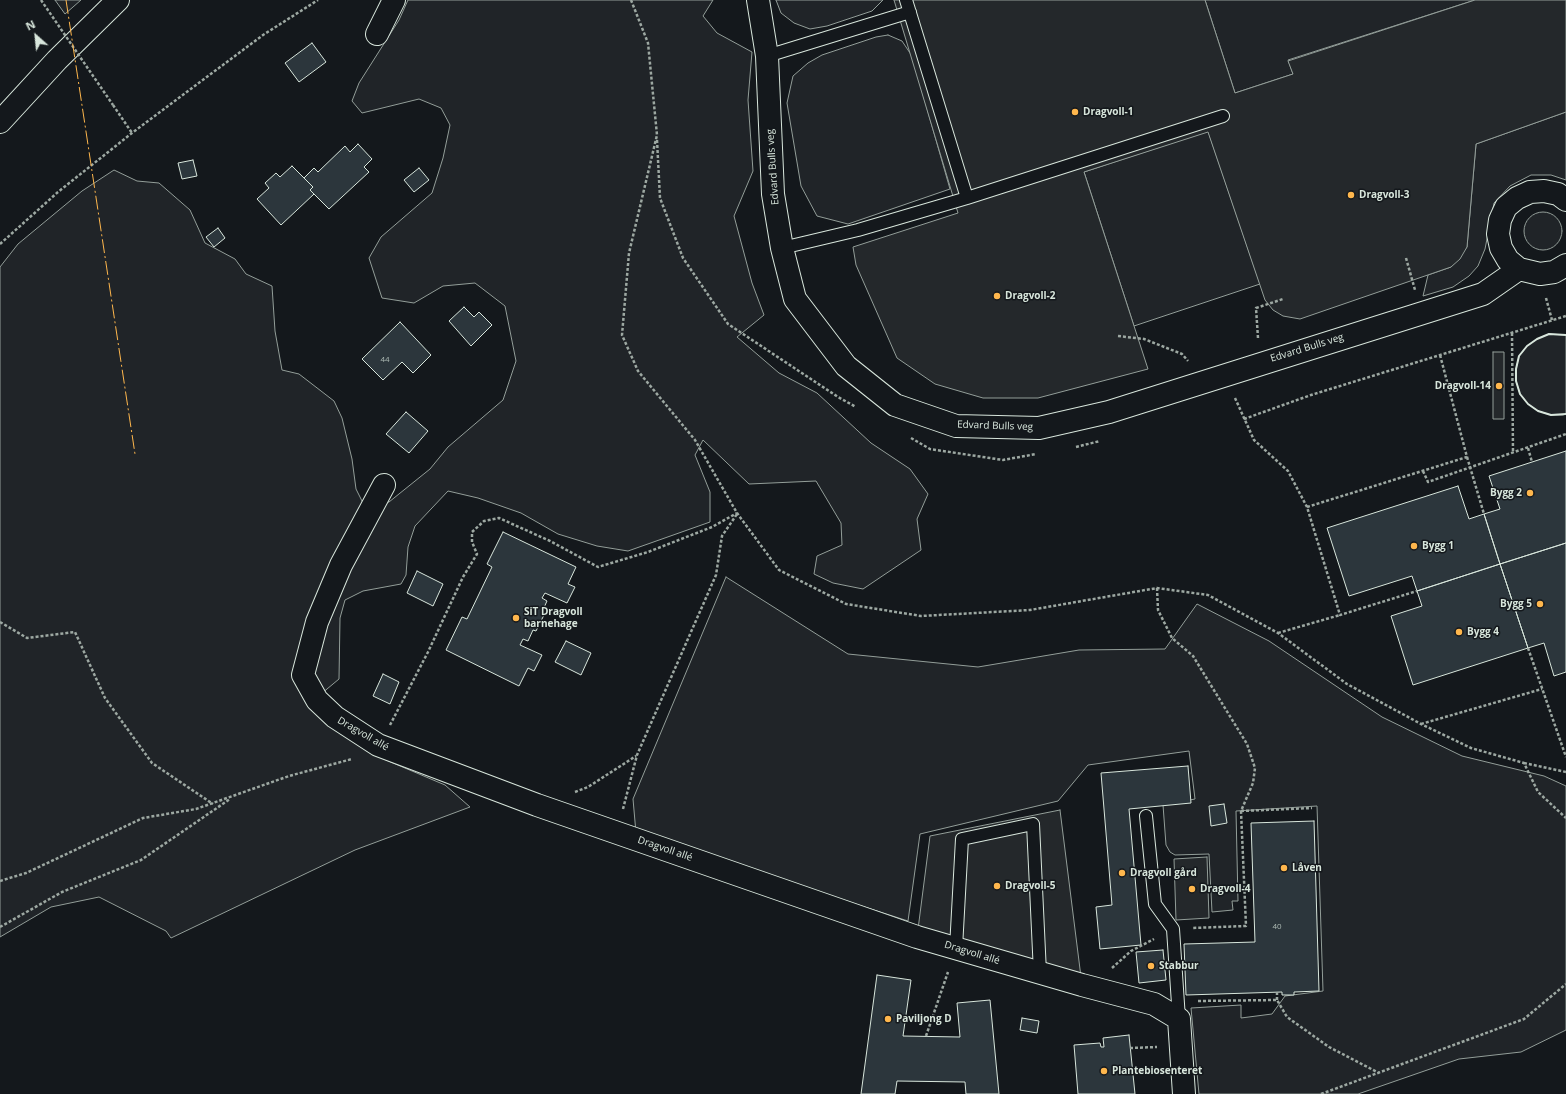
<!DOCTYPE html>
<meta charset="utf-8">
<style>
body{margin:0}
#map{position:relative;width:1566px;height:1094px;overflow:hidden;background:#14181c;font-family:"Open Sans",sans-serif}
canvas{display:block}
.north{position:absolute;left:16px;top:16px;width:40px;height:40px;-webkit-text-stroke:3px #14181c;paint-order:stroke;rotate:333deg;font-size:11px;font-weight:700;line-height:16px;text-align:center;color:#d8e6dc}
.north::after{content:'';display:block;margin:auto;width:14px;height:18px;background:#d8e6dc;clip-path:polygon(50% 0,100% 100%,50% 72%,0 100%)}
</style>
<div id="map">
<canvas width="1566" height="1094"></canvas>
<div class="north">N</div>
</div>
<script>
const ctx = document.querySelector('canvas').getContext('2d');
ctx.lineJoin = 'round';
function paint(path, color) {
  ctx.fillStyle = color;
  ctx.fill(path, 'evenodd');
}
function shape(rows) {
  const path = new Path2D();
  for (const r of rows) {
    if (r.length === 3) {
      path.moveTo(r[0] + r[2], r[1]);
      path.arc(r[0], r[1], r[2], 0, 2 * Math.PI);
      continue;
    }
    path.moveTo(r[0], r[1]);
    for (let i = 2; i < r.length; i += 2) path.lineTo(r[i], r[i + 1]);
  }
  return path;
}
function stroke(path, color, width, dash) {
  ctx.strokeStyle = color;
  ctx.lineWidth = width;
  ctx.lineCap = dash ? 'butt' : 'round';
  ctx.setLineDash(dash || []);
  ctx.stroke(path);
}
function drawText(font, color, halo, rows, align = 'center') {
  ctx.font = font + ' "Open Sans",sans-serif';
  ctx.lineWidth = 3;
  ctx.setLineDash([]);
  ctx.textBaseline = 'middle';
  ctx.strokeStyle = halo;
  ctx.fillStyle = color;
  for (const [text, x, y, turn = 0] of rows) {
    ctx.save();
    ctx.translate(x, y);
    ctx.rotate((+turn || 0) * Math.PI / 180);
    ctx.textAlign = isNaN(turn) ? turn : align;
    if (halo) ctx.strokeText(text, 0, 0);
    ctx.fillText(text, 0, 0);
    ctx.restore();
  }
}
const green = shape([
 [55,0,81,0,65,14,55,0],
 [408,0,713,0,703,16,717,33,752,52,748,100,753,171,734,216,752,283,764,315,737,337,779,373,817,393,871,443,910,469,928,494,917,519,921,550,863,589,833,583,814,574,817,556,842,545,841,523,816,481,749,484,703,440,695,455,710,492,710,522,628,551,597,546,558,534,521,513,478,498,448,491,415,526,408,547,406,575,401,584,363,591,345,600,340,618,339,679,321,694,337,728,386,760,445,785,470,807,355,850,171,938,166,931,99,897,51,907,0,937,0,267,18,244,82,191,114,170,137,181,159,183,190,210,205,243,235,259,246,274,272,286,275,331,282,370,299,374,334,401,342,418,352,459,356,489,364,505,389,502,430,469,448,447,503,400,516,361,505,306,475,283,443,286,414,303,382,298,369,258,381,237,432,193,443,158,450,125,441,108,419,99,362,113,352,101,359,83,399,20,408,0],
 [776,0,883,0,872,11,827,26,810,29,794,23,781,13,776,0],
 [1205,0,1475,0,1288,60,1293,74,1235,93,1205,0],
 [888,35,902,41,912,56,950,189,848,224,817,216,801,186,787,103,793,76,808,63,822,55,876,37,888,35],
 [1566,112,1566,180,1551,175,1531,175,1510,186,1494,203,1485,249,1478,266,1469,276,1453,287,1423,296,1428,275,1451,267,1467,247,1476,144,1566,112],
 [1208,131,1260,284,1134,326,1084,172,1208,131],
 [1543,231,19],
 [1549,334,1566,335,1566,414,1563,415,1551,415,1538,411,1528,404,1520,394,1516,381,1516,369,1519,356,1527,346,1537,339,1549,334],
 [726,577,848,654,978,667,1079,650,1165,649,1197,604,1269,641,1382,717,1462,756,1544,776,1566,786,1566,1030,1521,1052,1459,1059,1358,1094,1199,1094,1191,1008,1241,1005,1241,1018,1272,1014,1285,996,1323,991,1317,806,1236,811,1238,901,1232,901,1233,910,1212,912,1209,854,1175,855,1170,852,1166,845,1163,805,1195,799,1189,751,1088,765,1058,801,920,834,908,921,636,833,633,799,726,577]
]);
paint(green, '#202428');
stroke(green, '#939e99', 1);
const parking = shape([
 [894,0,1205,0,1235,93,1293,74,1288,61,1475,0,1566,0,1566,112,1476,144,1467,247,1460,259,1451,267,1300,319,1283,316,1273,310,1265,300,1208,132,1084,172,1148,369,1038,398,983,398,935,384,897,358,856,265,853,247,958,213,894,0],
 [1493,352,1504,352,1504,419,1493,419,1493,352],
 [1060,810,1082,985,917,937,930,836,1060,810],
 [1207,857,1209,918,1176,920,1174,859,1207,857]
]);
paint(parking, '#24282b');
stroke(parking, '#939e99', 1);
const building = shape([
 [312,43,326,62,299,82,285,63,312,43],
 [358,144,372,159,364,167,369,172,329,209,310,190,313,187,304,178,314,168,318,172,345,146,350,152,358,144],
 [193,160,197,176,182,179,178,163,193,160],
 [292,166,313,187,310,190,314,194,281,225,257,199,269,188,265,183,276,173,280,177,292,166],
 [419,168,429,180,414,192,404,180,419,168],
 [218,228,225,238,214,247,206,237,218,228],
 [464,307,474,317,479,312,492,325,471,346,449,321,464,307],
 [400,322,431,355,413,373,402,362,383,380,362,359,400,322],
 [406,412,428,431,409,453,386,434,406,412],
 [1566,451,1566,543,1500,564,1484,514,1500,509,1489,476,1566,451],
 [1458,486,1469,519,1484,514,1500,564,1417,591,1412,576,1349,596,1327,528,1458,486],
 [503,532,576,567,568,584,575,587,567,603,545,593,542,598,547,601,542,612,545,613,536,631,533,630,528,641,523,639,520,645,542,655,534,671,528,668,519,686,446,650,462,617,467,619,492,567,487,564,503,532],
 [1566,543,1566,672,1554,676,1544,643,1528,648,1500,564,1566,543],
 [1500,564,1528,648,1413,685,1391,616,1422,606,1417,591,1500,564],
 [417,571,443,584,433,606,407,593,417,571],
 [566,641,591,653,581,675,555,662,566,641],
 [383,674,399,682,390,704,373,696,383,674],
 [1188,766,1191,803,1129,809,1141,945,1100,949,1096,907,1112,905,1101,773,1188,766],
 [1224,804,1227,823,1211,826,1209,806,1224,804],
 [1314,821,1319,991,1294,992,1294,995,1282,995,1282,992,1186,995,1184,944,1255,942,1251,823,1314,821],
 [1163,950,1166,980,1139,983,1136,952,1163,950],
 [877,975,911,980,903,1036,960,1037,957,1003,990,1000,999,1094,966,1094,965,1082,897,1081,895,1094,861,1094,877,975],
 [1022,1018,1039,1021,1037,1033,1020,1030,1022,1018],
 [1129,1035,1135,1094,1078,1094,1074,1045,1100,1043,1101,1047,1104,1047,1103,1038,1129,1035]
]);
paint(building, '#2c363c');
stroke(building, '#d8e6dc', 1);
const lane = shape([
 [906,0,967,198],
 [767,56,910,12],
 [782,248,858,230,967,198,1223,116],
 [1146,816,1155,904,1173,929,1179,1019],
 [956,948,962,839,1033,824,1040,973]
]);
const street = shape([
 [758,0,767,56,773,194,782,248,795,299,846,366,895,405,956,426,1039,428,1109,412,1483,294,1519,269],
 [377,34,394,0],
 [1566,200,1558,194,1544,191,1530,192,1517,198,1506,207,1500,220,1498,234,1501,248,1508,260,1519,269,1540,274,1554,272,1566,265],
 [384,485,341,565,317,622,303,675,317,700,335,717,378,745,537,805,917,937,1082,985,1154,1004,1179,1019,1184,1094]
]);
const secondary = shape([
 [0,122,57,60,118,0]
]);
stroke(lane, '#d8e6dc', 14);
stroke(street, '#d8e6dc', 24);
stroke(secondary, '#d8e6dc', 24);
stroke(shape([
 [631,0,648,43,657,135,629,253,622,335,638,371,695,440,737,513,779,570,846,604,921,616,1030,610,1157,588,1208,595,1278,633,1347,684,1421,724,1471,748,1524,763,1538,792,1566,818],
 [113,105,132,133],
 [657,140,660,198,683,258,728,324,838,397,856,407],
 [0,244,58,192,132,133,263,35,318,0],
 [1406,258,1415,290],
 [1546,298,1552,320],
 [1512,333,1513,453],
 [1118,336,1144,339,1182,354,1188,361],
 [1258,338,1256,308,1283,299],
 [1235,398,1254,440,1288,471,1307,507,1340,615,1417,591],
 [1244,419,1311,395,1566,316],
 [911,438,930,449,1003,460,1036,454],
 [1076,447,1100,441],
 [1528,448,1532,462],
 [1423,471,1428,482,1566,434],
 [1307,507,1467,457,1440,355],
 [1157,588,1158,610,1172,638,1193,656,1247,744,1255,768,1253,783,1241,811,1246,926,1192,928],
 [0,622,27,638,75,632,105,698,152,763,213,804],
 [1278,633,1340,615],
 [1528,648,1566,757],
 [1421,724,1542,689],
 [390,725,428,652,463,577,477,554,472,542,472,532,484,521,499,518,550,541,598,567,648,552,712,527,737,513],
 [1524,763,1566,772],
 [575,792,588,787,636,756],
 [623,809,637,755,716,575,722,536,737,514],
 [1241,811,1312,808],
 [0,881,26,873,143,818,196,809,289,776,352,759],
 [0,927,62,892,141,860,230,799],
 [1112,968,1131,951,1154,939],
 [1277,992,1277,1000],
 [1198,1001,1277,1000,1287,1017,1329,1047,1379,1073],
 [926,1036,948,972],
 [1130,1048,1157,1047],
 [1321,1094,1524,1019,1566,984]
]), '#9da8a2', 2.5, [3, 2]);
stroke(lane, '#14181c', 12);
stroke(street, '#14181c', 22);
stroke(secondary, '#14181c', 22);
stroke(shape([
 [41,0,113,105],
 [1467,457,1484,514]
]), '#9da8a2', 2.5, [3, 2]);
stroke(shape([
 [1566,335,1549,334,1537,339,1527,346,1519,356,1516,369,1516,381,1520,394,1528,404,1538,411,1551,415,1566,414]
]), '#d8e6dc', 2);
stroke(shape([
 [66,0,135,454]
]), '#ffb74d', 1, [14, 3, 2, 3]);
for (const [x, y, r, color] of [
 [1075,112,4,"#ffb74d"],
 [1351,195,4,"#ffb74d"],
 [997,296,4,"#ffb74d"],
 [1499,386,4,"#ffb74d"],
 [1530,493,4,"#ffb74d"],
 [1414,546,4,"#ffb74d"],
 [1540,604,4,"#ffb74d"],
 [516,618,4,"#ffb74d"],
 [1459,632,4,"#ffb74d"],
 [1284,868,4,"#ffb74d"],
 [1122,873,4,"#ffb74d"],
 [997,886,4,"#ffb74d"],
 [1192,889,4,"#ffb74d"],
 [1151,966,4,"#ffb74d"],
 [888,1019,4,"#ffb74d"],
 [1104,1071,4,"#ffb74d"]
]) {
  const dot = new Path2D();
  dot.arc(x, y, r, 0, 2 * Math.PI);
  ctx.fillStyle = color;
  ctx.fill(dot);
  stroke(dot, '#14181c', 1.5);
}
drawText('8px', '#adbab4', null, [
 ["44",385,360],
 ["40",1277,927]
]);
drawText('bold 10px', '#d8e6dc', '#14181c', [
 ["Dragvoll-1",1083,112],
 ["Dragvoll-3",1359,195],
 ["Dragvoll-2",1005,296],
 ["Dragvoll-14",1491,386,"right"],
 ["Bygg 2",1522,493,"right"],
 ["Bygg 1",1422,546],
 ["Bygg 5",1532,604,"right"],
 ["SiT Dragvoll",524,612],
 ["barnehage",524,624],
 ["Bygg 4",1467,632],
 ["Låven",1292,868],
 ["Dragvoll gård",1130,873],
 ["Dragvoll-5",1005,886],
 ["Dragvoll-4",1200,889],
 ["Stabbur",1159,966],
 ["Paviljong D",896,1019],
 ["Plantebiosenteret",1112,1071]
], 'left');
drawText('10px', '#d8e6dc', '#14181c', [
 ["Edvard Bulls veg",773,167,-94],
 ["Edvard Bulls veg",1307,348,-17],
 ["Edvard Bulls veg",995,426,2],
 ["Dragvoll allé",363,734,30],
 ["Dragvoll allé",665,849,19],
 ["Dragvoll allé",972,953,17]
]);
</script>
